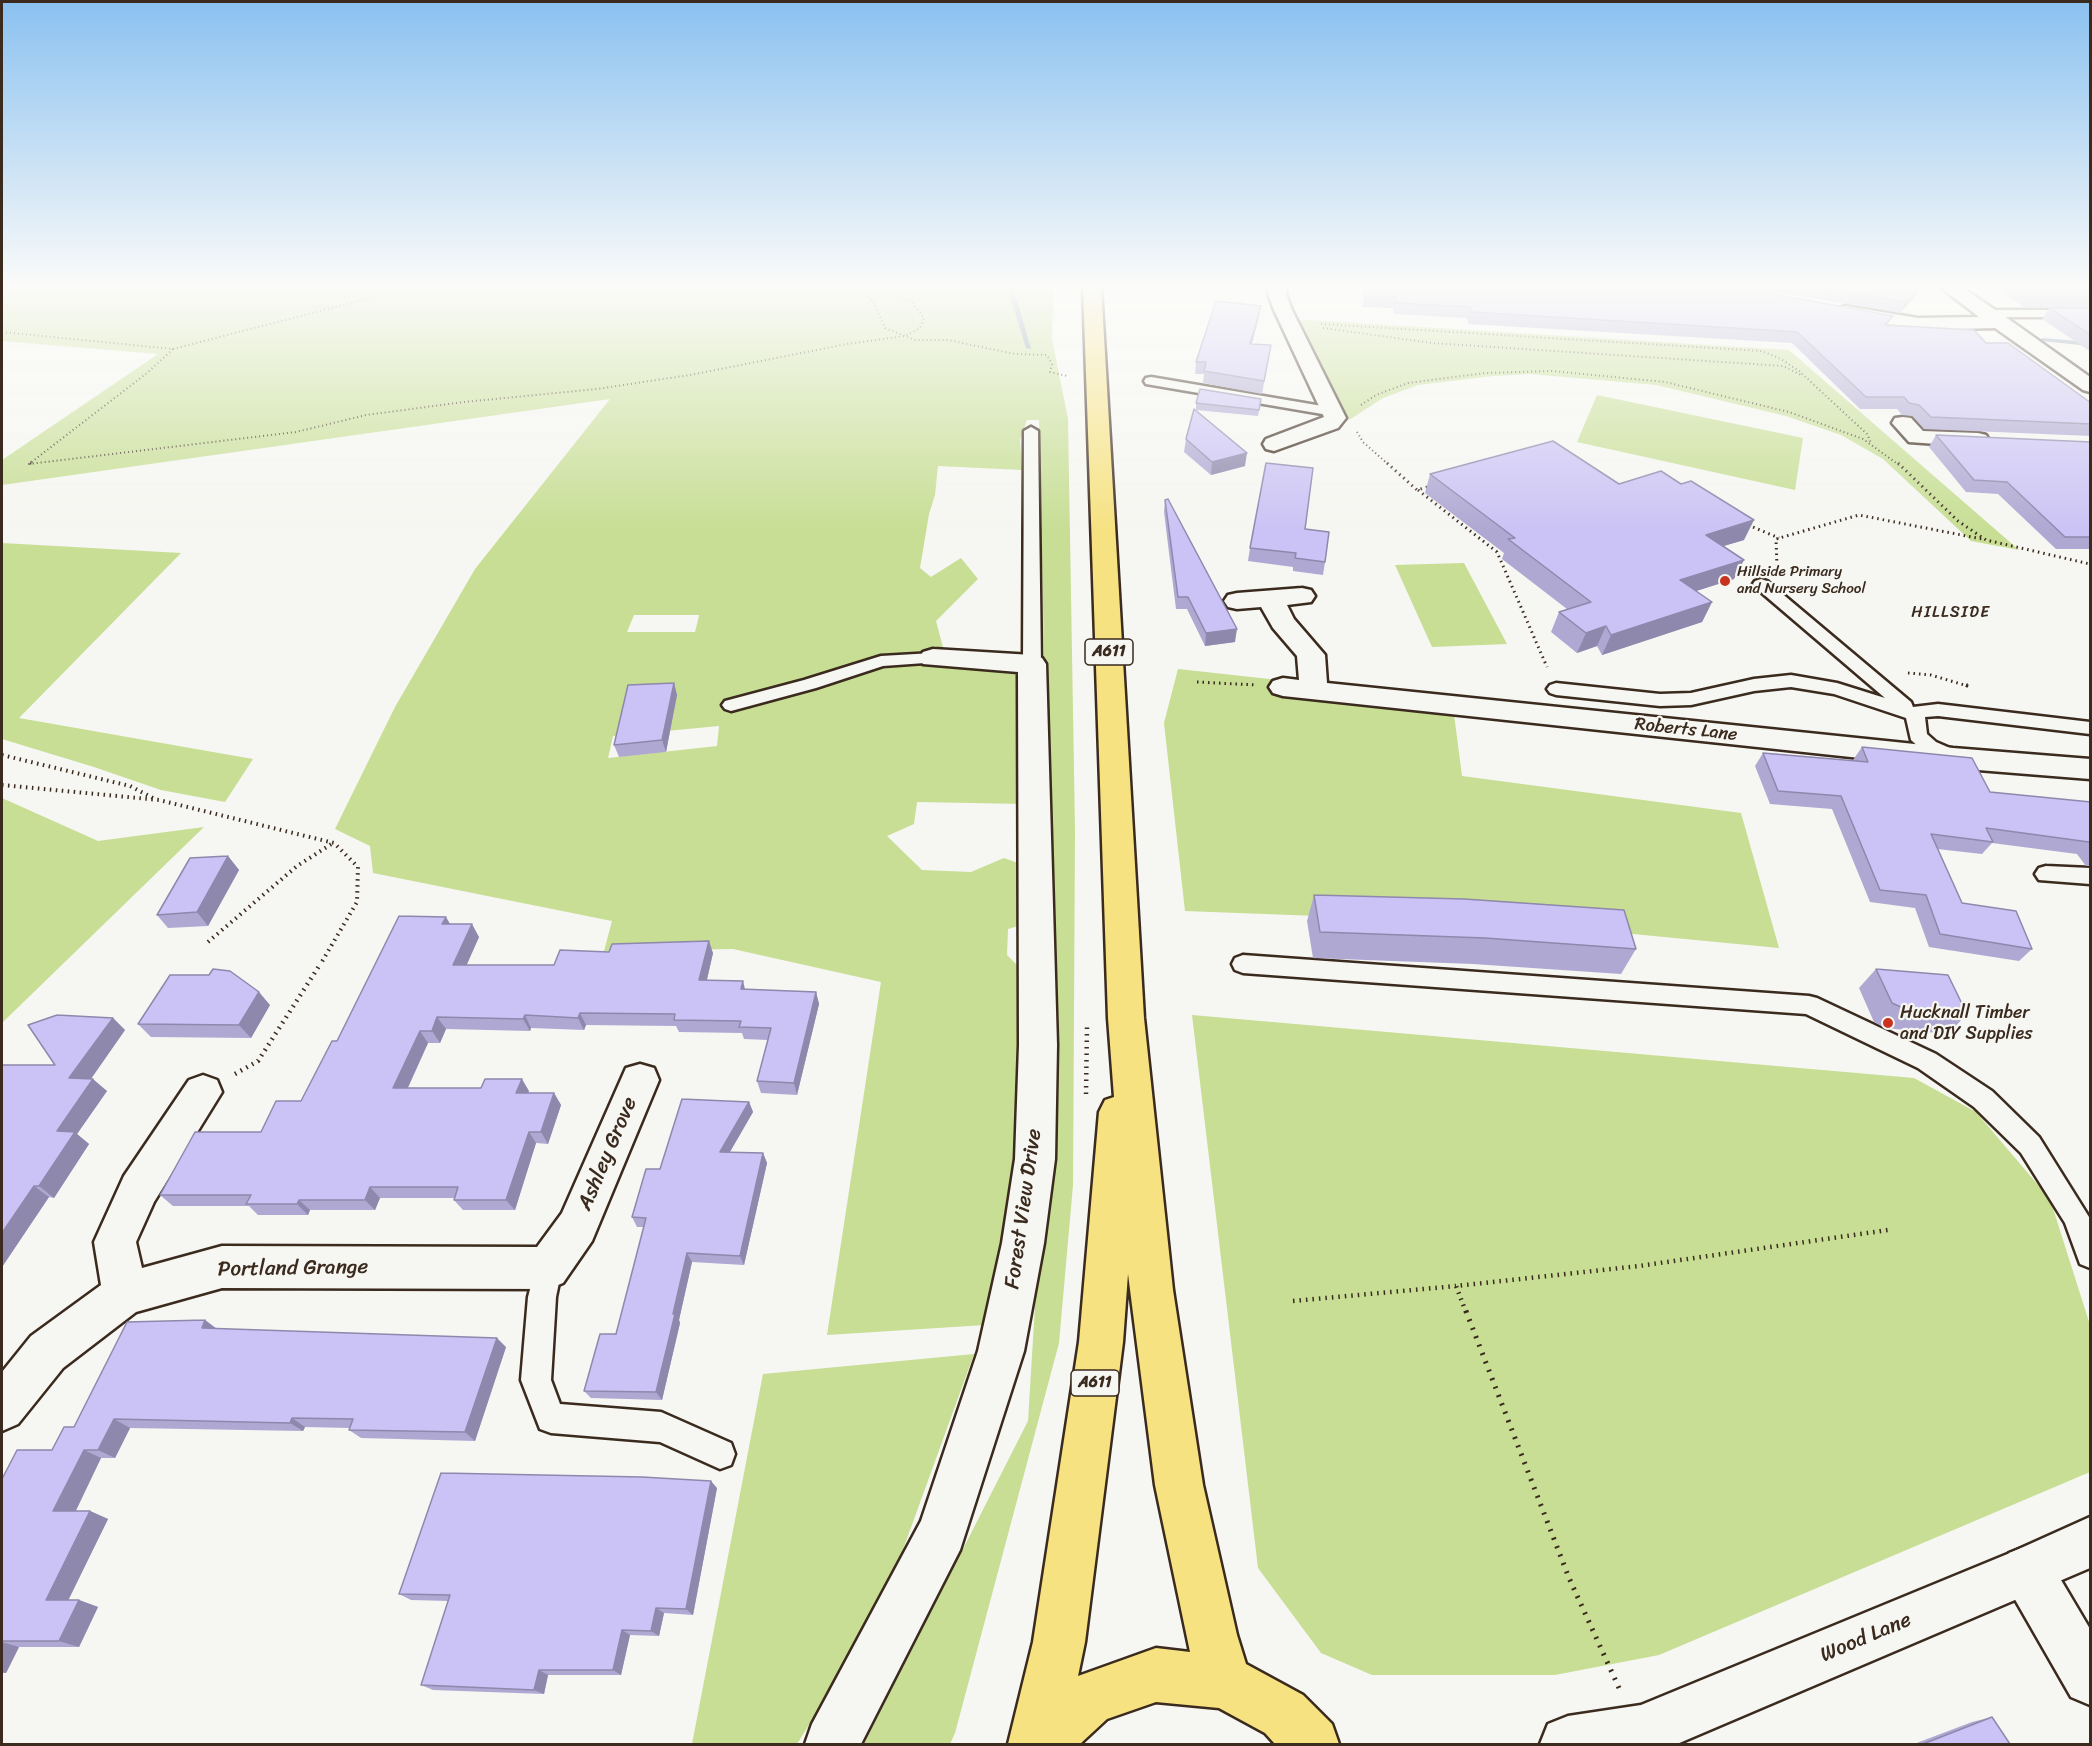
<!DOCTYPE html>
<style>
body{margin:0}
#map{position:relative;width:2092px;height:1746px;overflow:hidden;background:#f6f6f2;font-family:Sriracha,sans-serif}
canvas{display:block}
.frame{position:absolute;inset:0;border:3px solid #3b2a1e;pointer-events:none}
</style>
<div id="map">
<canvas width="2092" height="1746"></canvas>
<div class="frame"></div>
</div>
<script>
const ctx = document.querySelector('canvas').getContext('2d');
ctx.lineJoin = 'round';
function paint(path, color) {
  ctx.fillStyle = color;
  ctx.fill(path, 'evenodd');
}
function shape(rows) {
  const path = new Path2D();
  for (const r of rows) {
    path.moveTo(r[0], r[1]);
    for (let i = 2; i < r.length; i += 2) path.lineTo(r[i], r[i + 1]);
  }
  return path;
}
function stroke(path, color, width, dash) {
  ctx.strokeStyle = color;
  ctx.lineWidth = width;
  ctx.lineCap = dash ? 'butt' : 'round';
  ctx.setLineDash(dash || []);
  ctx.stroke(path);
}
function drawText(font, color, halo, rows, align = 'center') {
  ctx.font = font + ' Sriracha,sans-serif';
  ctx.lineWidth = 4.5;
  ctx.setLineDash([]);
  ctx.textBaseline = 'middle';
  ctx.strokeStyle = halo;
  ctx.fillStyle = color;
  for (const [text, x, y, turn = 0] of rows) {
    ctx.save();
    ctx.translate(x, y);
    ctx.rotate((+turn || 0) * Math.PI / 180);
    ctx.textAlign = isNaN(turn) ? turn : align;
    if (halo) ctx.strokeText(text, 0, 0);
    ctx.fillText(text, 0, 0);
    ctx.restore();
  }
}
paint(shape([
 [2,286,1054,286,1052,339,1068,419,1075,830,1073,1185,1059,1343,955,1733,950,1744,864,1744,1028,1421,1052,1028,1039,420,1027,420,1020,440,1022,470,938,466,935,495,929,514,920,568,931,577,961,558,978,579,936,621,948,666,1007,668,1016,673,1023,689,1025,804,917,802,914,824,887,836,922,870,971,872,1004,858,1026,866,1028,923,1008,929,1007,955,1020,968,1023,1005,1016,1165,985,1325,827,1335,881,982,733,949,604,951,612,921,373,873,370,846,335,829,395,707,475,569,610,399,2,485,2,460,158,354,2,341],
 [634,615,699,615,699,616,695,632,627,632],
 [719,726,717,746,608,758,613,736],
 [1310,320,1789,350,2019,550,1971,541,1883,459,1841,435,1786,416,1656,385,1530,374,1493,376,1418,385,1383,398,1349,420,1297,321],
 [1597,395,1803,438,1795,490,1577,442],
 [2,543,181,553,19,718,253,759,225,802,161,790,94,767,2,739],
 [1464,563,1507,644,1432,647,1395,565],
 [1178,669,1452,699,1462,776,1741,813,1779,948,1612,932,1452,921,1185,911,1164,723],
 [2,798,98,841,204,827,2,1023],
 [1192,1015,1914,1078,1976,1112,2050,1199,2090,1325,2090,1472,1659,1655,1555,1675,1372,1675,1321,1653,1258,1568],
 [974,1354,881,1610,797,1744,692,1744,763,1374]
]), '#c7de94');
paint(shape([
 [1007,286,1013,286,1031,349,1026,348,1007,286],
 [2043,338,2090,342,2090,346,2041,341,2041,339,2043,338]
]), '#7691a4');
const lane = shape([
 [1988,310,2090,310,2090,317,1984,317,1982,314,1988,310],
 [1151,377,1334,408,1341,412,1334,416,1146,384,1144,381,1146,378,1151,377],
 [1031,427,1038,431,1041,664,1038,668,1032,669,1026,668,1023,664,1024,431,1031,427],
 [1761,579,1767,581,1911,702,1913,707,1938,704,2090,722,2090,734,1938,716,1925,717,1927,734,1936,742,1959,752,1962,757,1959,762,1952,763,1922,750,1911,740,1906,718,1834,694,1791,687,1754,691,1691,705,1660,706,1556,695,1550,693,1547,689,1550,685,1556,683,1660,694,1691,693,1754,679,1791,675,1837,683,1885,698,1755,587,1753,584,1755,581,1761,579],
 [933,653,939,654,942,658,939,662,883,666,816,688,731,711,725,709,722,705,725,701,804,680,881,656,933,653],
 [2046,866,2090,868,2090,884,2039,880,2035,874,2039,868,2046,866],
 [1243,955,1809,996,1817,998,1936,1054,1992,1091,2039,1137,2089,1217,2090,1268,2080,1264,2065,1223,2021,1153,1974,1107,1918,1068,1806,1014,1243,973,1235,970,1232,964,1235,958,1243,955],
 [548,1255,558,1259,562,1268,556,1297,551,1380,560,1404,661,1412,731,1443,735,1454,731,1465,720,1469,660,1442,551,1433,540,1429,521,1380,528,1297,538,1259,548,1255]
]);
const street = shape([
 [1268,286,1286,286,1286,294,1292,310,1346,418,1338,428,1274,451,1266,449,1263,444,1266,439,1324,417,1274,310,1268,294,1268,286],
 [1939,286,1960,286,2007,318,2090,377,2090,392,2083,390,1995,328,1918,330,1846,318,1839,316,1837,312,1839,308,1846,306,1918,318,1979,317,1939,286],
 [1903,417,1911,418,1923,431,1978,433,1986,435,1989,440,1986,445,1978,447,1909,442,1892,423,1895,418,1903,417],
 [1302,588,1311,590,1315,596,1311,602,1287,605,1294,619,1325,655,1327,683,1953,748,2090,759,2090,779,1953,768,1283,696,1273,693,1269,687,1273,681,1283,678,1299,680,1297,656,1273,628,1261,607,1237,609,1228,607,1224,601,1228,595,1237,593,1302,588],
 [933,649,1032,655,1042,658,1046,664,1057,1045,1055,1159,1044,1243,1024,1351,960,1550,861,1744,805,1744,812,1724,921,1521,978,1351,1002,1243,1015,1159,1019,1045,1018,672,923,664,919,658,923,652,933,649],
 [640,1064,654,1068,659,1080,592,1241,563,1283,548,1289,222,1288,136,1312,63,1368,18,1424,2,1431,2,1372,31,1336,101,1285,94,1242,124,1176,189,1080,203,1075,217,1080,222,1092,154,1202,136,1242,142,1268,222,1246,537,1247,562,1213,626,1068,640,1064],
 [2027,1546,2045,1553,2090,1629,2090,1705,2071,1697,2009,1589,2002,1571,2009,1553,2027,1546]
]);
const secondary = shape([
 [2090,1517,2090,1568,1677,1744,1540,1744,1548,1724,1568,1716,1641,1705,2010,1553,2090,1517]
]);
const primary = shape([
 [1083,286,1101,286,1144,1018,1173,1290,1203,1485,1237,1635,1246,1664,1303,1695,1332,1724,1339,1744,1275,1744,1265,1733,1219,1708,1156,1702,1107,1719,1080,1744,1008,1744,1033,1642,1079,1342,1099,1112,1105,1100,1114,1097,1108,1018,1083,286],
 [1128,1274,1155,1485,1190,1652,1156,1648,1078,1676,1085,1642,1123,1342,1128,1274]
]);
stroke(lane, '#3b2a1e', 5);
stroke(street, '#3b2a1e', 5);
stroke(secondary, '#3b2a1e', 5);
stroke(primary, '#3b2a1e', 5);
stroke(shape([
 [856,286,874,303,885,328,915,340,948,340,1015,354,1047,355,1052,364,1050,372,1067,376],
 [1321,324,1762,351,1781,359,1799,371,1867,434,1871,443],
 [1323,328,1432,343,1783,366,1801,375],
 [2,332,173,349,147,373,29,464,296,432,366,415,464,402,597,389,690,375,847,344,905,336,920,328,924,318,913,303,876,286],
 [173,349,371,298,406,286],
 [1361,405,1376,395,1408,383,1485,373,1552,371,1665,382,1789,412,1863,439,1899,465],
 [1357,432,1363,442,1389,465]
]), '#3b2a1e', 2, [1, 3]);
stroke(shape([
 [30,463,35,463],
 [1387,463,1417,490,1431,486],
 [1898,463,1958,521,1986,540,2090,564],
 [1418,490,1497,552,1547,667],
 [1748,525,1779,538],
 [1777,566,1776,539,1859,515,1982,539],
 [1908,673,1931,675,1971,687],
 [1197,682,1256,685]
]), '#3b2a1e', 3, [1.5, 4]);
stroke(shape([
 [1966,685,1971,687],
 [2,755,130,786,155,799],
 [2,785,159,800,334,843,358,867,357,902,320,965],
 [208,942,297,866,333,843]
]), '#3b2a1e', 4, [1.5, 4.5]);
stroke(shape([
 [235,1074,258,1061,321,963],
 [1086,1094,1087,1027],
 [1293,1301,1456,1286],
 [1466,1312,1456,1286,1639,1266,1888,1230]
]), '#3b2a1e', 4.5, [1.5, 5]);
stroke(shape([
 [1466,1311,1569,1578,1619,1688]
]), '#3b2a1e', 5, [2, 7]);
paint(lane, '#f6f6f2');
paint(street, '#f6f6f2');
paint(secondary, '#f6f6f2');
paint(primary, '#f6e281');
paint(shape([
 [1184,286,1227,286,1227,290],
 [1366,286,1888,325,1986,343,2091,403,2091,436,1924,429,1913,416,1902,415,1897,409,1860,409,1792,343,1468,324,1467,318,1394,314,1393,308,1362,307],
 [1724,286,1924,286,1900,313,1753,288],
 [1994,286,2091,286,2091,352,2042,319,2049,308,2064,308,2025,308],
 [1259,317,1252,344,1271,345,1262,394,1203,383,1204,374,1195,374,1196,362],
 [1261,399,1258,416,1196,410,1196,403],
 [1936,435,2091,442,2091,549,2056,549,1998,494,1966,492,1929,447],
 [1186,439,1245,466,1211,475,1184,452],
 [1430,474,1619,484,1744,540,1723,546,1734,579,1696,591,1712,602,1702,622,1602,655,1597,646,1577,653,1551,632,1559,612,1567,609,1502,559,1504,553,1425,493],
 [1165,500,1235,642,1205,646,1187,609,1176,609,1164,512],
 [1305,529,1325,562,1323,575,1293,571,1293,567,1248,561,1250,548],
 [674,683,677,695,666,752,619,757,614,745],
 [1862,747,1990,792,2091,802,2091,866,2086,866,2077,854,1992,843,1982,854,1937,849,1962,903,2032,949,2019,961,1929,947,1915,908,1870,902,1832,809,1770,804,1755,766,1763,753,1854,761,1853,760],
 [228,856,239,870,208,926,168,928,157,915],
 [1314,895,1636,949,1621,974,1473,964,1313,958,1307,921],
 [450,924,479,937,466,965,554,965,609,952,713,953,707,980,745,989,816,992,819,1004,797,1095,761,1093,757,1081,768,1040,744,1039,742,1033,679,1032,676,1026,586,1025,584,1030,531,1028,530,1031,446,1029,440,1043,428,1043,408,1088,529,1091,528,1093,554,1093,561,1105,548,1144,536,1143,515,1210,463,1210,454,1200,454,1198,380,1198,375,1210,310,1210,308,1215,258,1215,249,1206,173,1206,160,1195,261,1132,301,1101,337,1041],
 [1876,969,1967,1014,1948,1034,1885,1028,1874,1022,1859,988],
 [270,1005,251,1038,151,1037,138,1024],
 [113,1018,125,1030,91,1079,107,1091,77,1134,89,1144,54,1198,49,1197,2,1267,2,1065,55,1065],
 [749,1102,753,1112,730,1152,763,1153,767,1163,744,1265,692,1262,679,1320,680,1323,662,1400,591,1398,584,1391,616,1334,644,1227,637,1227,632,1217,660,1169],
 [205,1320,216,1328,506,1347,475,1441,361,1438,349,1430,350,1428,305,1427,303,1431,130,1428,115,1458,101,1458,75,1511,90,1511,108,1519,68,1600,79,1600,98,1607,79,1647,19,1647,6,1673,2,1673,2,1479,52,1450,74,1427],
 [717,1488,693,1615,664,1613,659,1636,630,1635,621,1675,548,1675,544,1694,433,1690,421,1685,448,1601,411,1600,399,1594],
 [1992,1717,2010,1744,1914,1744,1972,1722]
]), '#afa8d3');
paint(shape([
 [1920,286,1924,286,1900,313,1906,302],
 [1261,306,1259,317,1248,356,1250,344],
 [1247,453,1245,466,1211,475,1212,462],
 [1754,520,1744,540,1697,554,1706,535],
 [1744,560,1734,579,1671,599,1680,580],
 [1712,602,1702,622,1602,655,1611,635],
 [1606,626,1597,646,1577,653,1586,633],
 [1237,629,1235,642,1205,646,1206,633],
 [674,683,677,695,666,752,662,740],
 [228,856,239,870,208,926,197,912],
 [446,917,453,929,442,924],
 [472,924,479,937,461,978,453,965],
 [709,941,713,953,704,992,699,980],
 [743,981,746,993,741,989],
 [259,992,270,1005,251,1038,239,1025],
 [816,992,819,1004,797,1095,794,1083],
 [580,1013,586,1025,584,1030,578,1018],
 [525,1015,531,1028,530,1031,523,1019],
 [437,1017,446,1029,440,1043,432,1031],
 [113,1018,125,1030,83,1090,69,1078],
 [420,1031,428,1043,402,1100,393,1088],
 [93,1079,107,1091,77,1134,89,1144,54,1198,39,1186,57,1131],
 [522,1079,529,1091,524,1105,516,1093],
 [554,1093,561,1105,548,1144,541,1132],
 [749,1102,753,1112,724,1162,720,1152],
 [529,1132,536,1143,515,1210,506,1200],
 [763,1153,767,1163,744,1265,740,1256],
 [34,1186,49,1197,2,1267,2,1233],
 [370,1187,380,1198,375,1210,365,1200],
 [299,1200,310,1210,308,1215,297,1204],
 [687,1253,692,1262,679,1320,680,1323,662,1400,656,1392],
 [205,1320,219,1331,202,1328],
 [497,1338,506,1347,475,1441,465,1432],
 [292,1418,305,1427,303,1431,290,1423],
 [114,1419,130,1428,115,1458,98,1450],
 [84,1450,101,1458,72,1519,53,1511],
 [711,1481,717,1488,693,1615,686,1609],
 [90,1511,108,1519,65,1607,46,1600],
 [79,1600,98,1607,79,1647,59,1641],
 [656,1608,664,1613,659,1636,651,1631],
 [622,1630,630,1635,621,1675,613,1670],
 [2,1642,19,1647,6,1673,2,1672],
 [539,1670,548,1675,544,1694,534,1690]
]), '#8e88ac');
const building = shape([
 [1366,286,1627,286,1758,291,1893,316,1885,325,1974,330,1986,343,2008,343,2091,403,2091,424,1931,417,1919,405,1909,403,1904,397,1866,397,1797,332,1471,312,1470,307,1396,303,1395,297,1364,296,1366,286],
 [1814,286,1920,286,1906,302,1814,286],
 [2016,286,2091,286,2091,297,2032,297,2016,286],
 [1216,301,1261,306,1250,344,1271,345,1264,381,1204,371,1206,362,1196,362,1216,301],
 [2049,308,2091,308,2091,335,2049,308],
 [1200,389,1261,399,1259,410,1196,403,1200,389],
 [1194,409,1247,453,1212,462,1186,439,1194,409],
 [1936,435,2091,442,2091,537,2065,537,2007,482,1974,480,1936,435],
 [1553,441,1619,484,1661,471,1681,484,1691,481,1754,520,1706,535,1744,560,1680,580,1712,602,1611,635,1606,626,1586,633,1559,612,1591,602,1508,539,1515,538,1430,474,1553,441],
 [1266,463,1313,468,1305,529,1329,532,1325,562,1295,558,1296,553,1250,548,1266,463],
 [1168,499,1237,629,1206,633,1188,597,1178,597,1165,500,1168,499],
 [674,683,662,740,614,745,628,685,674,683],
 [1862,747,1972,758,1990,792,2091,802,2091,844,2089,842,1986,828,1993,842,1931,834,1962,903,2016,911,2032,949,1940,934,1926,895,1880,890,1841,796,1778,791,1763,753,1868,762,1862,747],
 [228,856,197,912,157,915,190,858,228,856],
 [1314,895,1464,899,1624,910,1636,949,1485,938,1320,932,1314,895],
 [399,916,446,917,442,924,472,924,453,965,554,965,560,950,609,952,612,944,709,941,699,980,743,981,741,989,816,992,794,1083,757,1081,771,1028,739,1027,741,1021,674,1020,675,1014,580,1013,578,1018,525,1015,523,1019,437,1017,432,1031,420,1031,393,1088,481,1088,485,1079,522,1079,516,1093,554,1093,541,1132,529,1132,506,1200,454,1200,458,1187,370,1187,365,1200,299,1200,297,1204,246,1204,251,1195,160,1195,195,1132,261,1132,276,1101,301,1101,332,1041,337,1041,399,916],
 [213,969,230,971,259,992,239,1025,138,1024,170,975,209,975,213,969],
 [1876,969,1948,975,1967,1014,1903,1008,1892,1003,1876,969],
 [57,1015,113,1018,69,1078,93,1079,57,1131,75,1132,39,1186,34,1186,2,1233,2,1065,55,1065,28,1025,57,1015],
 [682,1099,749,1102,720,1152,763,1153,740,1256,687,1253,673,1314,675,1314,656,1392,584,1391,600,1334,616,1334,646,1218,632,1217,646,1169,660,1169,682,1099],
 [205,1320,202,1328,497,1338,465,1432,349,1430,353,1419,292,1418,290,1423,114,1419,98,1450,84,1450,53,1511,90,1511,46,1600,79,1600,59,1641,2,1641,2,1479,17,1450,52,1450,64,1427,74,1427,127,1322,205,1320],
 [441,1473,642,1477,711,1481,686,1609,656,1608,651,1631,622,1630,613,1670,539,1670,534,1690,421,1685,450,1595,399,1594,441,1473],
 [1992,1717,2010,1744,1923,1744,1992,1717]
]);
paint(building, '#cbc3f5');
stroke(building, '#8e88ac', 1.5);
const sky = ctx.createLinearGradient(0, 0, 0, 531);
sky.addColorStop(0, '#8ac1f0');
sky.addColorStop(0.54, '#fbfbf9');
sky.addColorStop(1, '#fbfbf900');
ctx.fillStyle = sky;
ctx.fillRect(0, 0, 2092, 531);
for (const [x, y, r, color] of [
 [1725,581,6,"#c8321e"],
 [1888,1023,6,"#c8321e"]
]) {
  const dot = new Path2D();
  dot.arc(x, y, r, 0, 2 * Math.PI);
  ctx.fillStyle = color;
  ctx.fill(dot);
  stroke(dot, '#f6f6f2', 2);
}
drawText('15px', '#3b2a1e', '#f6f6f2', [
 ["Hillside Primary",1737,572],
 ["and Nursery School",1737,589]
], 'left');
ctx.letterSpacing = '1.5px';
drawText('16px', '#3b2a1e', '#f6f6f2', [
 ["HILLSIDE",1951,613]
]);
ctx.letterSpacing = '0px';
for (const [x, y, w] of [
 [1109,652,48],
 [1095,1383,48]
]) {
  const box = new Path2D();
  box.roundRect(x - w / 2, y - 13, w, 26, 4.5);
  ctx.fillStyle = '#f6f6f2';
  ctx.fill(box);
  stroke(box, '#3b2a1e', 1.5);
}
drawText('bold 16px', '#3b2a1e', null, [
 ["A611",1109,652],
 ["A611",1095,1383]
]);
drawText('18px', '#3b2a1e', '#f6f6f2', [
 ["Roberts Lane",1686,730,6]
]);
drawText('18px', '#3b2a1e', '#f6f6f2', [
 ["Hucknall Timber",1900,1013],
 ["and DIY Supplies",1900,1034]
], 'left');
drawText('21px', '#3b2a1e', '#f6f6f2', [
 ["Ashley Grove",608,1154,-67],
 ["Forest View Drive",1024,1209,-82],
 ["Portland Grange",293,1269,-1],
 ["Wood Lane",1866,1638,-23]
]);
</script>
